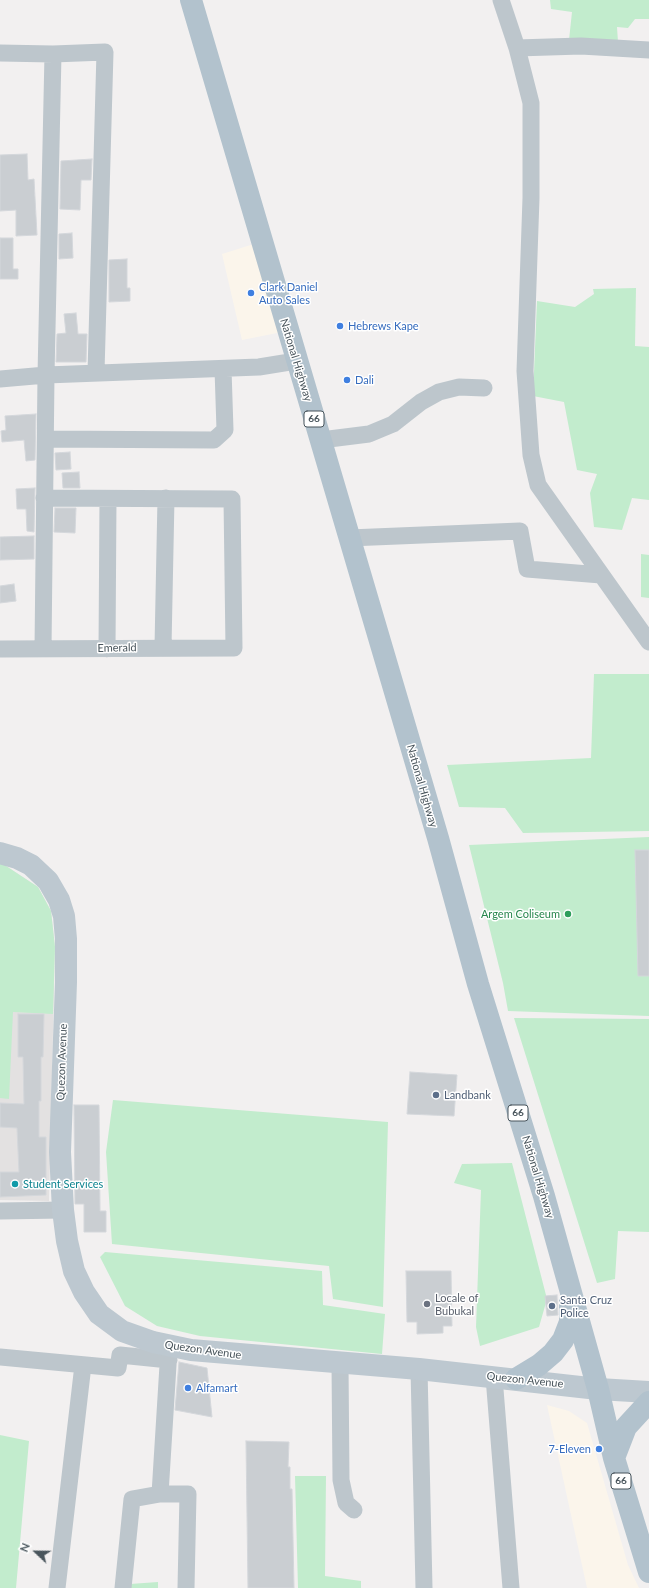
<!DOCTYPE html>
<style>
body{margin:0}
#map{position:relative;width:649px;height:1588px;overflow:hidden;background:#f2f0f0;font-family:Lato,sans-serif}
canvas{display:block}
.north{position:absolute;left:16px;top:1532px;width:40px;height:40px;-webkit-text-stroke:3px #fff;paint-order:stroke;rotate:292deg;font-size:11px;font-weight:700;line-height:16px;text-align:center;color:#49555c}
.north::after{content:'';display:block;margin:auto;width:14px;height:18px;background:#49555c;clip-path:polygon(50% 0,100% 100%,50% 72%,0 100%)}
</style>
<div id="map">
<canvas width="649" height="1588"></canvas>
<div class="north">N</div>
</div>
<script>
const ctx = document.querySelector('canvas').getContext('2d');
ctx.lineJoin = 'round';
function paint(path, color) {
  ctx.fillStyle = color;
  ctx.fill(path, 'evenodd');
}
function shape(rows) {
  const path = new Path2D();
  for (const r of rows) {
    path.moveTo(r[0], r[1]);
    for (let i = 2; i < r.length; i += 2) path.lineTo(r[i], r[i + 1]);
  }
  return path;
}
function stroke(path, color, width, dash) {
  ctx.strokeStyle = color;
  ctx.lineWidth = width;
  ctx.lineCap = dash ? 'butt' : 'round';
  ctx.setLineDash(dash || []);
  ctx.stroke(path);
}
function drawText(font, color, halo, rows, align = 'center') {
  ctx.font = font + ' Lato,sans-serif';
  ctx.lineWidth = 3;
  ctx.setLineDash([]);
  ctx.textBaseline = 'middle';
  ctx.strokeStyle = halo;
  ctx.fillStyle = color;
  for (const [text, x, y, turn = 0] of rows) {
    ctx.save();
    ctx.translate(x, y);
    ctx.rotate((+turn || 0) * Math.PI / 180);
    ctx.textAlign = isNaN(turn) ? turn : align;
    if (halo) ctx.strokeText(text, 0, 0);
    ctx.fillText(text, 0, 0);
    ctx.restore();
  }
}
paint(shape([
 [257,243,282,332,242,340,222,254],
 [547,1405,569,1411,587,1423,628,1565,639,1588,587,1588]
]), '#fbf5eb');
paint(shape([
 [0,862,38,887,51,911,55,947,49,1201,0,1200]
]), '#e3e1e1');
paint(shape([
 [550,0,649,0,649,19,635,19,628,28,617,27,618,42,569,40,572,12,551,9],
 [636,288,635,346,649,347,649,500,632,498,622,530,594,527,590,493,597,474,577,470,564,402,533,396,537,301,575,307,594,294,593,289],
 [641,554,649,555,649,598,641,597],
 [594,674,649,674,649,831,523,833,505,808,459,807,447,765,591,758],
 [649,837,649,1016,508,1011,503,983,469,845],
 [0,862,38,887,51,911,55,947,53,1014,13,1012,9,1099,0,1098],
 [514,1018,649,1019,649,1232,618,1231,615,1279,597,1283],
 [113,1100,388,1122,383,1307,333,1299,329,1266,112,1244,106,1152],
 [512,1163,547,1299,539,1327,480,1346,476,1327,481,1190,454,1183,462,1164],
 [105,1252,322,1271,323,1305,385,1314,382,1354,200,1336,157,1326,125,1306,100,1257],
 [0,1435,29,1441,16,1588,0,1588],
 [326,1476,325,1576,361,1581,361,1588,298,1588,295,1476],
 [158,1582,158,1588,129,1588,130,1584]
]), '#c2eccd');
const building = shape([
 [27,154,28,180,34,179,37,235,16,236,16,210,0,211,0,155,27,154],
 [92,159,91,180,81,180,80,210,60,209,61,161,92,159],
 [72,233,73,258,59,259,59,234,72,233],
 [0,238,13,238,13,269,18,269,18,279,0,279,0,238],
 [127,259,127,288,130,288,130,301,109,302,109,260,127,259],
 [76,313,78,334,87,334,86,362,56,362,57,334,66,333,64,314,76,313],
 [36,414,35,460,26,461,24,440,2,442,1,431,6,430,5,416,36,414],
 [70,452,71,469,56,470,55,453,70,452],
 [79,472,80,488,63,488,62,473,79,472],
 [35,488,34,532,27,531,26,509,17,509,16,489,35,488],
 [55,508,76,508,75,533,54,532,55,508],
 [34,536,34,559,0,560,0,537,34,536],
 [14,584,16,601,0,603,0,586,14,584],
 [635,850,649,850,649,976,638,976,635,850],
 [18,1014,44,1014,43,1057,41,1057,41,1101,39,1101,39,1137,46,1137,46,1195,0,1197,0,1172,19,1172,17,1128,0,1127,0,1103,24,1104,23,1057,18,1057,18,1014],
 [410,1072,457,1075,454,1116,407,1114,410,1072],
 [74,1105,99,1105,100,1211,106,1211,106,1232,84,1232,84,1204,75,1204,74,1105],
 [406,1271,451,1271,452,1326,443,1326,443,1333,417,1334,417,1322,407,1322,406,1271],
 [557,1295,558,1315,547,1316,545,1296,557,1295],
 [179,1362,207,1368,212,1417,175,1410,179,1362],
 [246,1441,289,1442,288,1467,290,1467,290,1489,292,1489,294,1588,248,1588,246,1441]
]);
paint(building, '#caced2');
stroke(building, '#d4d7db', 1);
stroke(shape([
 [501,0,517,48,531,103,531,198,525,371,531,455,538,485,649,642],
 [517,48,581,46,649,50],
 [0,53,53,54,105,52,96,372],
 [0,379,46,375,259,367,296,361],
 [46,439,214,440,225,430,223,369],
 [321,440,369,434,393,424,421,402,439,392,459,387,484,388],
 [349,538,520,531,527,569,601,575],
 [163,647,166,498],
 [0,649,234,648,232,499,44,498],
 [43,649,46,375,53,54],
 [107,649,108,499],
 [0,1211,63,1210],
 [0,1357,118,1368,120,1355,169,1360],
 [340,1364,341,1480,346,1503,354,1510],
 [419,1369,424,1588],
 [494,1377,511,1588],
 [160,1494,169,1349],
 [57,1588,83,1365],
 [123,1588,132,1499,160,1494,188,1494,186,1588]
]), '#bdc6cc', 17);
stroke(shape([
 [0,853,17,858,31,865,48,881,59,900,64,916,66,939,66,982,60,1152,63,1210,67,1241,74,1271,84,1292,99,1314,122,1331,153,1342,191,1350,419,1369,598,1389,649,1392]
]), '#bdc8d0', 22);
stroke(shape([
 [191,0,438,838,478,984,544,1196,598,1389,614,1458,649,1572],
 [516,1379,539,1365,553,1353,563,1340,570,1322,570,1301],
 [614,1458,626,1427,649,1402]
]), '#b2c2cd', 22);
for (const [x, y, r, color] of [
 [251,293,4,"#3f7fe0"],
 [340,326,4,"#3f7fe0"],
 [347,380,4,"#3f7fe0"],
 [568,914,4,"#2e9e5b"],
 [436,1095,4,"#5c6f8a"],
 [15,1184,4,"#0f9aa8"],
 [427,1304,4,"#6b7280"],
 [552,1306,4,"#5c6f8a"],
 [188,1388,4,"#3f7fe0"],
 [599,1449,4,"#3f7fe0"]
]) {
  const dot = new Path2D();
  dot.arc(x, y, r, 0, 2 * Math.PI);
  ctx.fillStyle = color;
  ctx.fill(dot);
  stroke(dot, '#fff', 1.5);
}
for (const [x, y, w] of [
 [314,419,20],
 [518,1113,20],
 [621,1481,20]
]) {
  const box = new Path2D();
  box.roundRect(x - w / 2, y - 8, w, 16, 3);
  ctx.fillStyle = '#fff';
  ctx.fill(box);
  stroke(box, '#49555c', 1);
}
drawText('bold 10px', '#49555c', null, [
 ["66",314,419],
 ["66",518,1113],
 ["66",621,1481]
]);
drawText('11px', '#366cbe', '#fff', [
 ["Clark Daniel",259,287],
 ["Auto Sales",259,300],
 ["Hebrews Kape",348,326],
 ["Dali",355,380],
 ["Alfamart",196,1388],
 ["7-Eleven",591,1449,"right"]
], 'left');
drawText('11px', '#49555c', '#fff', [
 ["National Highway",296,360,73],
 ["Emerald",117,648,-1],
 ["National Highway",422,786,74],
 ["Quezon Avenue",62,1062,-88],
 ["National Highway",538,1177,73],
 ["Quezon Avenue",203,1350,8],
 ["Quezon Avenue",525,1380,6]
]);
drawText('11px', '#27864d', '#fff', [
 ["Argem Coliseum",560,914]
], 'right');
drawText('11px', '#4e5e75', '#fff', [
 ["Landbank",444,1095],
 ["Santa Cruz",560,1300],
 ["Police",560,1313]
], 'left');
drawText('11px', '#0d838f', '#fff', [
 ["Student Services",23,1184]
], 'left');
drawText('11px', '#5b616d', '#fff', [
 ["Locale of",435,1298],
 ["Bubukal",435,1311]
], 'left');
</script>
